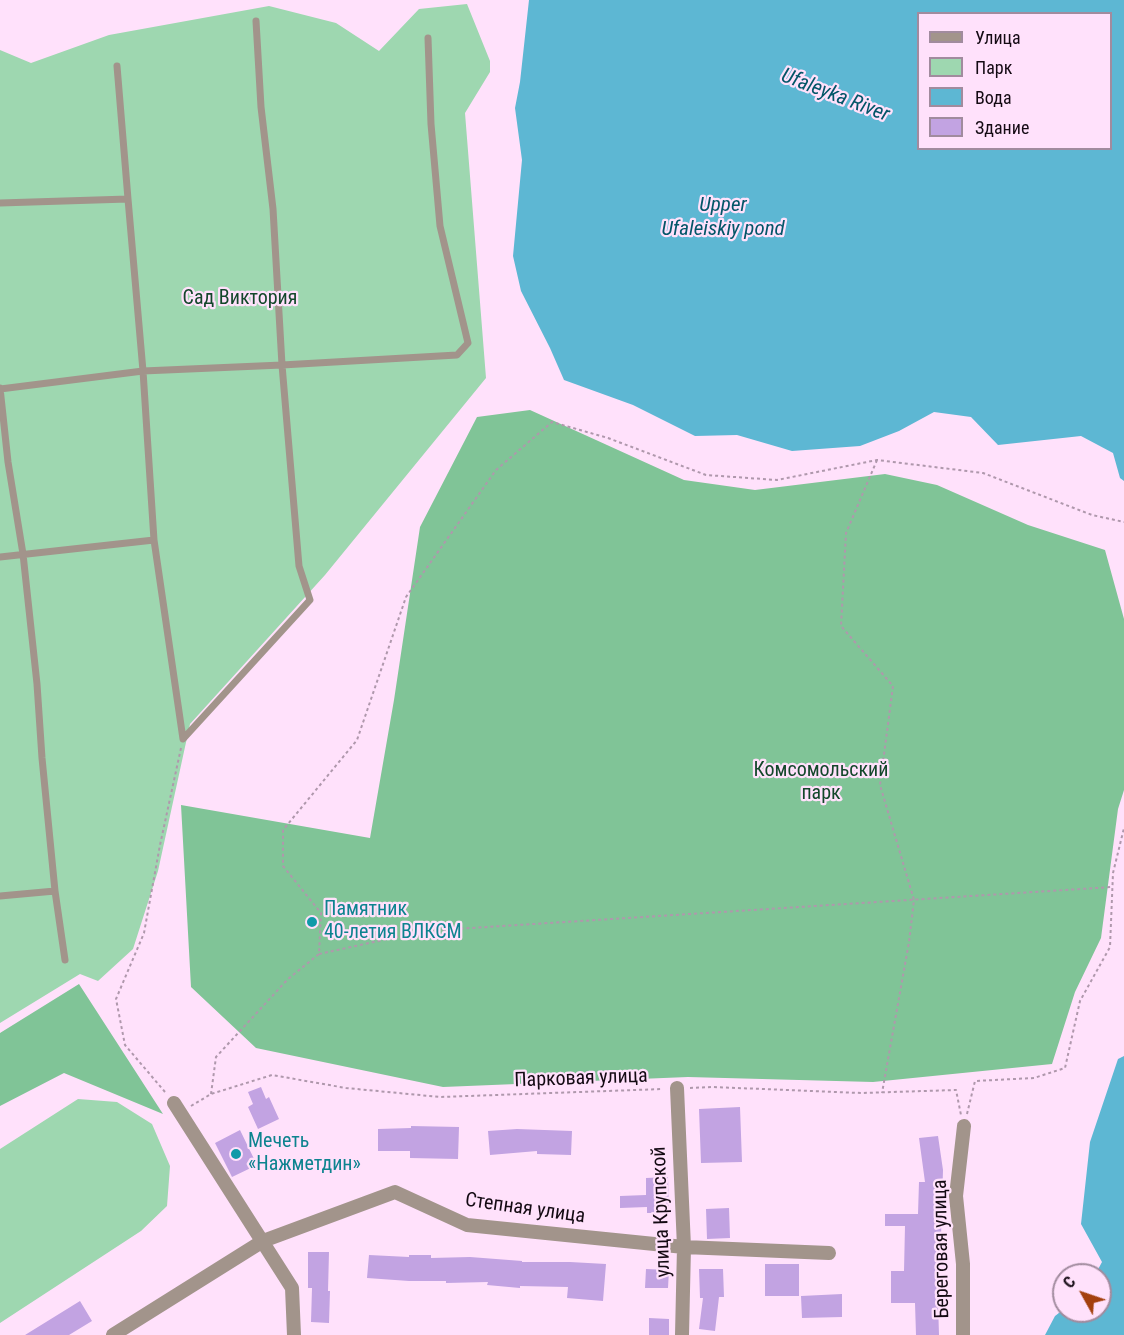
<!DOCTYPE html>
<meta charset="utf-8">
<style>
body{margin:0}
#map{position:relative;width:1124px;height:1335px;overflow:hidden;background:#ffe1fb;font-family:"Roboto Condensed",sans-serif}
canvas{display:block}
.legend{position:absolute;left:917px;top:12px;width:195px;height:138px;box-sizing:border-box;background:#ffe1fb;border:2px solid #a18b9e;margin:0;padding:8px 10px;list-style:none;font-size:18px;color:#140a13}
.legend li{display:flex;align-items:center;gap:12px;height:30px}
.legend b{width:30px;border:2px solid #a18b9e}
.north{position:absolute;left:1052px;top:1263px;width:60px;height:60px;box-sizing:border-box;background:#ffe1fb;border:2px solid #a18b9e;border-radius:50%;rotate:310deg;font-size:16px;font-weight:700;line-height:24px;text-align:center;color:#140a13}
.north::after{content:'';display:block;margin:auto;width:21px;height:27px;background:#a4400e;clip-path:polygon(50% 0,100% 100%,50% 72%,0 100%)}
</style>
<div id="map">
<canvas width="1124" height="1335"></canvas>
<ul class="legend">
<li><b style="height:8px;background:#a2948b"></b>Улица</li>
<li><b style="height:16px;background:#9ed7b0"></b>Парк</li>
<li><b style="height:16px;background:#5db7d3"></b>Вода</li>
<li><b style="height:16px;background:#c2a3e2"></b>Здание</li>
</ul>
<div class="north">С</div>
</div>
<script>
const ctx = document.querySelector('canvas').getContext('2d');
ctx.lineJoin = 'round';
function paint(path, color) {
  ctx.fillStyle = color;
  ctx.fill(path, 'evenodd');
}
function shape(rows) {
  const path = new Path2D();
  for (const r of rows) {
    path.moveTo(r[0], r[1]);
    for (let i = 2; i < r.length; i += 2) path.lineTo(r[i], r[i + 1]);
  }
  return path;
}
function stroke(path, color, width, dash) {
  ctx.strokeStyle = color;
  ctx.lineWidth = width;
  ctx.lineCap = dash ? 'butt' : 'round';
  ctx.setLineDash(dash || []);
  ctx.stroke(path);
}
function drawText(font, color, halo, rows, align = 'center') {
  ctx.font = font + ' "Roboto Condensed",sans-serif';
  ctx.lineWidth = 4.5;
  ctx.setLineDash([]);
  ctx.textBaseline = 'middle';
  ctx.strokeStyle = halo;
  ctx.fillStyle = color;
  for (const [text, x, y, turn = 0] of rows) {
    ctx.save();
    ctx.translate(x, y);
    ctx.rotate((+turn || 0) * Math.PI / 180);
    ctx.textAlign = isNaN(turn) ? turn : align;
    if (halo) ctx.strokeText(text, 0, 0);
    ctx.fillText(text, 0, 0);
    ctx.restore();
  }
}
paint(shape([
 [467,4,490,61,490,72,465,113,486,378,325,575,190,724,158,871,133,949,98,981,80,974,0,1023,0,50,31,63,109,35,269,6,336,23,379,51,419,9],
 [78,1099,117,1102,152,1124,170,1166,167,1206,141,1231,0,1323,0,1149]
]), '#9ed7b0');
paint(shape([
 [530,410,684,480,755,490,885,474,937,485,1028,525,1105,550,1124,619,1124,790,1118,809,1101,938,1075,992,1052,1064,873,1082,688,1077,443,1087,256,1048,191,987,181,805,370,838,394,700,420,527,477,417],
 [79,984,163,1114,64,1073,0,1106,0,1033]
]), '#80c497');
paint(shape([
 [529,0,1124,0,1124,481,1120,478,1113,453,1081,436,998,445,971,417,934,412,899,431,860,446,792,451,737,435,695,436,633,405,564,380,550,348,521,291,513,256,522,160,515,108,520,82],
 [918,14,1110,14,1110,148,918,148],
 [1124,1056,1124,1335,1045,1335,1055,1316,1064,1309,1064,1311,1100,1311,1100,1275,1095,1275,1102,1262,1081,1224,1090,1142,1118,1059]
]), '#5db7d3');
paint(shape([
 [261,1087,266,1099,269,1097,279,1119,258,1129,248,1107,253,1104,248,1092],
 [740,1107,742,1162,701,1163,699,1109],
 [411,1126,459,1127,458,1159,410,1158,410,1151,378,1151,378,1129,411,1128],
 [517,1129,572,1131,571,1155,537,1154,537,1151,490,1155,488,1131],
 [240,1130,257,1165,232,1177,215,1143],
 [938,1136,943,1170,939,1303,938,1303,939,1335,916,1335,915,1303,891,1303,891,1271,904,1271,905,1226,885,1226,885,1214,918,1214,919,1182,925,1182,919,1138],
 [668,1177,669,1213,647,1213,647,1207,620,1208,620,1196,646,1195,646,1178],
 [729,1208,730,1238,707,1239,706,1209],
 [308,1252,329,1252,328,1291,330,1291,329,1323,311,1322,312,1288,308,1288],
 [369,1255,409,1257,409,1255,431,1255,431,1258,470,1257,522,1261,522,1262,570,1262,606,1264,603,1301,567,1298,568,1287,520,1286,520,1288,487,1285,488,1282,446,1283,446,1281,409,1281,367,1278],
 [765,1264,799,1264,799,1296,765,1296],
 [646,1269,669,1270,668,1288,645,1288],
 [699,1269,723,1269,724,1297,719,1297,715,1331,699,1329,703,1298,700,1298],
 [842,1294,842,1317,802,1318,801,1296],
 [80,1301,92,1321,69,1335,25,1335],
 [649,1318,669,1319,669,1335,649,1335]
]), '#c2a3e2');
stroke(shape([
 [877,460,846,533,841,626,893,686,880,785,914,900,909,942,882,1093],
 [319,954,424,931,1112,887],
 [690,1088,713,1087,861,1093,956,1090,961,1115],
 [165,1092,125,1045,116,999,144,933,160,845,181,748],
 [211,1094,216,1057,288,979,319,954,321,913,283,866,283,830,357,740,406,597,496,470,552,422,608,438,706,475,777,480,877,460,983,473,1092,515,1124,522],
 [191,1106,211,1094,272,1075,346,1088,440,1097,663,1089],
 [967,1114,975,1081,1034,1078,1065,1068,1080,1001,1110,947,1113,873,1124,828]
]), '#af98ac', 2, [3, 3]);
stroke(shape([
 [128,199,143,371,154,540],
 [0,203,128,199,117,66],
 [0,388,8,462,23,554,37,684,42,758,55,891],
 [0,389,143,371,282,365,457,355,468,343,440,226,431,124,428,38],
 [0,557,154,540,183,739,310,600,299,566,282,365,273,209,261,107,256,21],
 [0,896,55,891,65,960]
]), '#a2948b', 7);
stroke(shape([
 [677,1088,684,1247,682,1335],
 [174,1103,292,1288,294,1335],
 [113,1335,263,1241,395,1192,467,1225,684,1247,829,1253],
 [963,1335,963,1264,956,1196,964,1126]
]), '#a2948b', 14);
for (const [x, y, r, color] of [
 [312,922,6,"#0f9aa8"],
 [236,1154,6,"#0f9aa8"]
]) {
  const dot = new Path2D();
  dot.arc(x, y, r, 0, 2 * Math.PI);
  ctx.fillStyle = color;
  ctx.fill(dot);
  stroke(dot, '#ffe1fb', 2);
}
drawText('20px', '#13472a', '#ffe1fb', [
 ["Сад Виктория",240,299],
 ["Комсомольский",821,771],
 ["парк",821,794]
]);
drawText('20px', '#0d838f', '#ffe1fb', [
 ["Памятник",324,910],
 ["40-летия ВЛКСМ",324,933],
 ["Мечеть",248,1142],
 ["«Нажметдин»",248,1165]
], 'left');
drawText('20px', '#140a13', '#ffe1fb', [
 ["Парковая улица",581,1079,-2],
 ["Степная улица",525,1209,8],
 ["улица Крупской",662,1212,-92],
 ["Береговая улица",942,1249,-91]
]);
drawText('italic 21px', '#035568', '#ffe1fb', [
 ["Ufaleyka River",835,96,21],
 ["Upper",723,206],
 ["Ufaleiskiy pond",723,230]
]);
</script>
